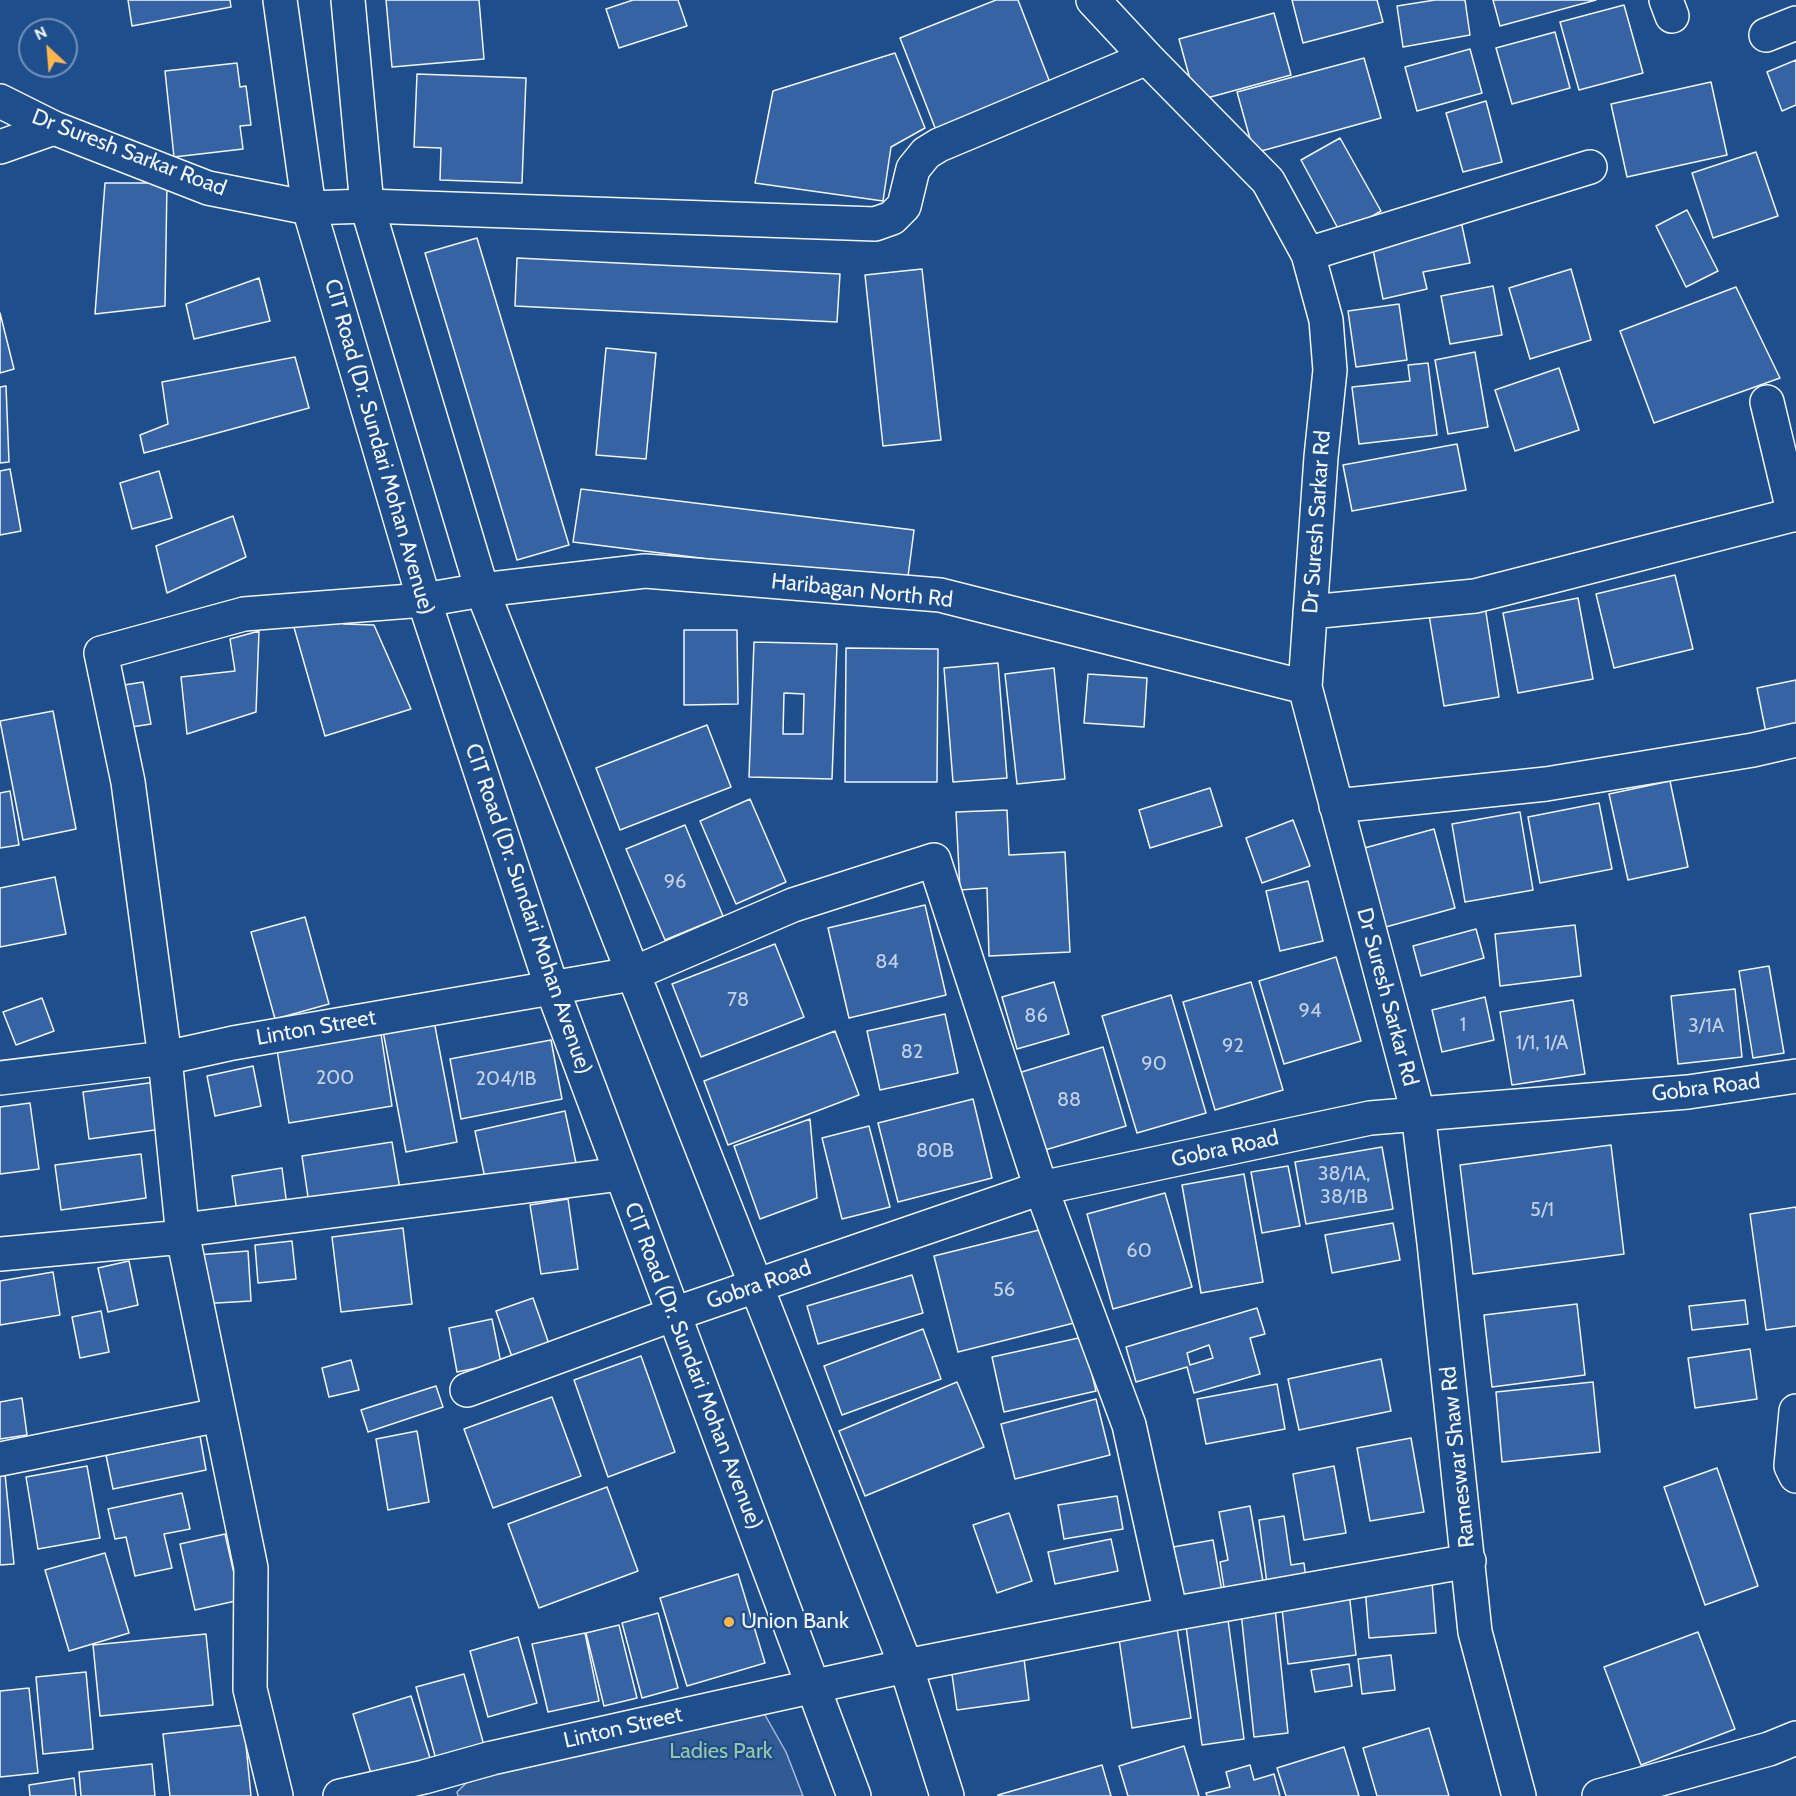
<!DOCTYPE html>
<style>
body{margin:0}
#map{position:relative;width:1796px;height:1796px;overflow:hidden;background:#1f4e8c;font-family:Cabin,sans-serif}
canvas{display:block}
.north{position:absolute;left:18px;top:18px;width:60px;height:60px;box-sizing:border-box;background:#1f4e8c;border:2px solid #7391ba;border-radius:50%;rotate:334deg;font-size:16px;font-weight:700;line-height:24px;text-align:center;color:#f2f6ff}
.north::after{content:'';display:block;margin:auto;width:21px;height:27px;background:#ffb74d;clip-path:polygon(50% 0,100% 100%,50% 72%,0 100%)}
</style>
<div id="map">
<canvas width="1796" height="1796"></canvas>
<div class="north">N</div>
</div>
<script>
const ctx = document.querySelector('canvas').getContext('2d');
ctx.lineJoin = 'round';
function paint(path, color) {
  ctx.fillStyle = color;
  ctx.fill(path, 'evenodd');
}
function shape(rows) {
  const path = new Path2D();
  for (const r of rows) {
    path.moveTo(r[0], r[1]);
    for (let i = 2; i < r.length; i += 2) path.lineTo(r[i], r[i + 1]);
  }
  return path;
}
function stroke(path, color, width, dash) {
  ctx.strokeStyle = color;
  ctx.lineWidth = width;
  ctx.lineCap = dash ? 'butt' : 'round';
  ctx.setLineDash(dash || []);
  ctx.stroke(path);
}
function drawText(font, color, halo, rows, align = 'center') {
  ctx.font = font + ' Cabin,sans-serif';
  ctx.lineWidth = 4.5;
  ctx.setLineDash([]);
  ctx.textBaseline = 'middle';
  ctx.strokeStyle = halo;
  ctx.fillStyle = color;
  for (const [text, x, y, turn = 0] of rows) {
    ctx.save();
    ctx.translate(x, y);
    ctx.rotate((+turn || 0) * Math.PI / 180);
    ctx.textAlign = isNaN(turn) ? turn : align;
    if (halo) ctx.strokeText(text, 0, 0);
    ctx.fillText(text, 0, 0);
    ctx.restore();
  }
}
const built = shape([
 [761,1708,786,1752,803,1796,458,1796,457,1792,492,1758,761,1708]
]);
paint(built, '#305b95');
stroke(built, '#a8bbd7', 1.5);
const building = shape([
 [128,0,230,0,231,7,132,26,128,0],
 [386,0,479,0,484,59,392,67,386,0],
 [633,0,678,0,687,26,619,48,606,9,633,0],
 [996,0,1018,0,1054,93,939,138,900,38,996,0],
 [1292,0,1377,0,1383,22,1303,43,1292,0],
 [1435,0,1465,0,1470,35,1403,47,1397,6,1435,0],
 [1493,0,1596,0,1500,26,1493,0],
 [1624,5,1643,73,1579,90,1560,22,1624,5],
 [1274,13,1291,75,1196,101,1179,39,1274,13],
 [1555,32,1570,88,1512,104,1496,48,1555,32],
 [1470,49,1482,93,1417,111,1405,67,1470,49],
 [895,53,925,128,891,147,883,201,755,183,773,91,895,53],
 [1364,58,1381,118,1254,153,1237,92,1364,58],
 [1796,60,1796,105,1782,111,1767,72,1796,60],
 [237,63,240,87,246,86,251,125,240,126,243,149,174,157,165,71,237,63],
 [417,74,526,78,522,183,440,180,441,148,414,147,417,74],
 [1711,82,1727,155,1627,177,1611,104,1711,82],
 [1486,101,1502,162,1463,172,1446,113,1486,101],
 [1340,138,1381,211,1341,234,1301,160,1340,138],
 [1756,152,1778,216,1713,238,1692,173,1756,152],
 [105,183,167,183,165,306,95,314,105,183],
 [1687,210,1718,271,1686,287,1656,226,1687,210],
 [1461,221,1470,263,1423,272,1427,289,1383,299,1371,240,1461,221],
 [477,238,569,545,517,560,425,253,477,238],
 [517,258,840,274,837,322,515,306,517,258],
 [922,269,941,440,883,446,865,275,922,269],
 [1571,269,1591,340,1530,359,1509,288,1571,269],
 [259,278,270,321,194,339,186,304,259,278],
 [1493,286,1502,335,1450,344,1441,296,1493,286],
 [1736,287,1780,378,1654,423,1620,331,1736,287],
 [1399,304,1407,360,1356,367,1348,311,1399,304],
 [0,313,14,369,0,373,0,313],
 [606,348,656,353,646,459,596,455,606,348],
 [1475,352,1488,427,1448,434,1435,360,1475,352],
 [295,357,309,408,144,453,140,435,168,424,162,382,295,357],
 [1428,363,1437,435,1359,444,1352,387,1410,381,1408,365,1428,363],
 [1559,368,1579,430,1515,451,1495,390,1559,368],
 [6,386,9,462,0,463,0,387,6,386],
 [1457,444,1466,490,1352,511,1343,465,1457,444],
 [10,469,21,531,0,535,0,471,10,469],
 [159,471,172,518,132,529,120,483,159,471],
 [581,489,914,530,907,584,573,542,581,489],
 [233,516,246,557,167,593,156,546,233,516],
 [1675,575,1693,649,1614,668,1596,594,1675,575],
 [1578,598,1593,679,1518,693,1503,613,1578,598],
 [1485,606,1499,697,1444,706,1429,615,1485,606],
 [333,607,344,624,374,625,411,709,325,736,289,610,333,607],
 [684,630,737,630,738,704,684,705,684,630],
 [259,631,256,712,187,734,181,677,235,671,230,639,259,631],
 [754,642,837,644,832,779,749,777,754,642],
 [784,693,804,694,803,734,783,734,784,693],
 [846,648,938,649,937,782,845,782,846,648],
 [998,663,1007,778,953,782,944,668,998,663],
 [1054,668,1065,779,1017,784,1005,674,1054,668],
 [1088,674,1147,678,1144,727,1084,723,1088,674],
 [1796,680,1796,732,1767,738,1757,688,1796,680],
 [143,682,151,724,119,729,112,687,143,682],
 [53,711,76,829,23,840,0,721,53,711],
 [707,725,731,787,620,830,596,768,707,725],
 [1670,781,1688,867,1628,880,1609,794,1670,781],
 [1210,788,1222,826,1150,848,1139,810,1210,788],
 [10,791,19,845,0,848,0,793,10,791],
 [750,799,786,882,736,904,700,821,750,799],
 [1599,803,1612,869,1540,883,1528,817,1599,803],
 [1007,810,1009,855,1065,852,1070,952,989,956,987,888,960,890,956,812,1007,810],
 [1520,812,1533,890,1465,902,1452,824,1520,812],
 [1293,820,1310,866,1262,883,1246,838,1293,820],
 [685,825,723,916,665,940,626,849,685,825],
 [1434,829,1455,908,1382,928,1361,849,1434,829],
 [55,877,66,934,0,947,0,888,55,877],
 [1308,881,1323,941,1280,951,1266,891,1308,881],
 [925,905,946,995,849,1018,828,928,925,905],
 [305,917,329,1004,275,1019,251,932,305,917],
 [1575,925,1581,976,1500,986,1495,934,1575,925],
 [1476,929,1484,958,1421,976,1413,946,1476,929],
 [775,944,804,1017,701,1057,672,984,775,944],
 [1336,957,1361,1041,1284,1064,1259,981,1336,957],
 [1769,966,1784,1053,1753,1058,1739,971,1769,966],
 [1054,982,1069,1034,1017,1049,1002,997,1054,982],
 [1251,982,1283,1090,1215,1110,1183,1002,1251,982],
 [1735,989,1742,1057,1678,1064,1671,996,1735,989],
 [1171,995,1206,1113,1137,1133,1102,1016,1171,995],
 [1485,997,1494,1040,1442,1052,1432,1010,1485,997],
 [42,998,54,1031,16,1045,3,1012,42,998],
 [1573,1000,1585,1074,1512,1085,1500,1012,1573,1000],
 [945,1014,958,1073,880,1090,867,1031,945,1014],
 [434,1021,457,1142,406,1152,383,1031,434,1021],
 [835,1031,859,1095,728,1145,704,1081,835,1031],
 [381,1034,392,1106,289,1123,277,1050,381,1034],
 [551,1040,562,1099,461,1119,450,1059,551,1040],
 [1103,1047,1126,1126,1035,1153,1012,1075,1103,1047],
 [253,1066,261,1106,215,1116,207,1076,253,1066],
 [156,1082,162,1129,89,1139,83,1092,156,1082],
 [973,1099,992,1178,898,1202,878,1123,973,1099],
 [30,1103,39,1169,0,1174,0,1107,30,1103],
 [565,1111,576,1163,486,1183,475,1131,565,1111],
 [810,1119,817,1198,760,1219,734,1146,810,1119],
 [869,1126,890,1207,842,1219,822,1138,869,1126],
 [392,1142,400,1189,309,1204,302,1156,392,1142],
 [1611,1145,1624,1254,1473,1274,1460,1165,1611,1145],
 [1382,1147,1393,1209,1306,1224,1295,1162,1382,1147],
 [141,1154,146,1198,61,1210,55,1165,141,1154],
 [1288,1166,1300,1226,1262,1233,1251,1172,1288,1166],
 [282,1168,287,1206,237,1213,232,1176,282,1168],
 [1244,1174,1263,1282,1201,1293,1182,1185,1244,1174],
 [1165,1193,1192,1287,1113,1309,1087,1214,1165,1193],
 [568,1199,578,1269,541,1274,530,1205,568,1199],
 [1796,1207,1796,1326,1766,1330,1750,1214,1796,1207],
 [1393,1223,1400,1260,1332,1273,1325,1235,1393,1223],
 [1051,1227,1074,1323,958,1352,934,1256,1051,1227],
 [403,1228,412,1304,341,1312,332,1237,403,1228],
 [292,1241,296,1279,258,1283,255,1245,292,1241],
 [248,1251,251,1301,199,1304,197,1255,248,1251],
 [129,1261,138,1305,108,1312,98,1268,129,1261],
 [53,1272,60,1315,0,1325,0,1281,53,1272],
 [912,1275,923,1313,818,1344,807,1306,912,1275],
 [533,1298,549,1344,512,1357,496,1311,533,1298],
 [1745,1300,1748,1324,1692,1330,1689,1306,1745,1300],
 [1577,1304,1585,1375,1492,1387,1484,1315,1577,1304],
 [1257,1308,1265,1334,1250,1338,1260,1374,1194,1393,1187,1367,1136,1382,1126,1347,1257,1308],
 [1209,1345,1213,1358,1190,1365,1187,1353,1209,1345],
 [101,1311,109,1352,80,1358,72,1317,101,1311],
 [492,1319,501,1363,457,1372,449,1328,492,1319],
 [923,1329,941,1379,842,1415,824,1366,923,1329],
 [1083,1337,1096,1391,1004,1412,992,1357,1083,1337],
 [1750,1349,1757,1399,1695,1408,1688,1358,1750,1349],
 [641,1356,675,1452,608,1477,574,1380,641,1356],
 [1381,1359,1391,1411,1299,1430,1288,1379,1381,1359],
 [351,1360,359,1390,329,1397,322,1368,351,1360],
 [957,1382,984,1447,865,1496,839,1431,957,1382],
 [1593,1382,1600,1452,1502,1462,1496,1392,1593,1382],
 [1277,1384,1285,1429,1206,1444,1197,1399,1277,1384],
 [436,1386,443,1407,368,1432,361,1410,436,1386],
 [552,1397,581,1476,493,1508,464,1429,552,1397],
 [22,1398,27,1435,0,1439,0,1402,22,1398],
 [1096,1399,1110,1455,1015,1479,1001,1424,1096,1399],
 [417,1431,429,1502,388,1510,376,1439,417,1431],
 [200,1436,206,1470,113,1489,106,1455,200,1436],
 [1411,1438,1424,1512,1370,1521,1357,1448,1411,1438],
 [87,1466,100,1538,38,1549,26,1477,87,1466],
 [1334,1466,1346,1533,1304,1540,1293,1474,1334,1466],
 [1717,1468,1758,1586,1705,1605,1664,1487,1717,1468],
 [5,1474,14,1564,0,1565,0,1475,5,1474],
 [607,1487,638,1571,539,1608,508,1524,607,1487],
 [182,1493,190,1529,164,1534,172,1568,135,1576,126,1537,115,1539,108,1509,182,1493],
 [1117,1496,1123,1529,1064,1539,1058,1505,1117,1496],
 [1250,1506,1265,1593,1226,1600,1220,1562,1228,1560,1219,1512,1250,1506],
 [1009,1513,1032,1581,997,1593,973,1525,1009,1513],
 [1284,1516,1291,1565,1304,1563,1306,1579,1267,1584,1259,1520,1284,1516],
 [225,1534,240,1600,195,1610,180,1544,225,1534],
 [1111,1539,1118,1571,1055,1584,1048,1552,1111,1539],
 [1213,1540,1223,1597,1183,1604,1173,1547,1213,1540],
 [105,1553,129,1633,69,1651,45,1570,105,1553],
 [738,1574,765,1663,687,1686,660,1598,738,1574],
 [1432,1582,1436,1633,1369,1638,1365,1587,1432,1582],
 [1349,1592,1356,1655,1288,1664,1281,1599,1349,1592],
 [1275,1608,1288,1733,1254,1737,1241,1612,1275,1608],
 [658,1613,678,1688,642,1698,622,1623,658,1613],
 [1228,1620,1244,1739,1202,1745,1186,1626,1228,1620],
 [1176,1622,1191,1718,1132,1728,1118,1632,1176,1622],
 [619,1625,637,1698,604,1706,586,1633,619,1625],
 [1698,1632,1735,1729,1641,1765,1604,1667,1698,1632],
 [585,1633,599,1701,548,1712,532,1644,585,1633],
 [206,1634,213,1705,100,1716,93,1645,206,1634],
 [518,1637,537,1703,488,1717,470,1651,518,1637],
 [1023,1650,1029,1700,957,1710,950,1660,1023,1650],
 [1391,1655,1395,1690,1362,1694,1358,1659,1391,1655],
 [1349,1664,1352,1686,1315,1692,1311,1670,1349,1664],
 [86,1672,93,1749,43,1754,36,1677,86,1672],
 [464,1674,485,1749,437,1763,416,1687,464,1674],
 [29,1688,38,1773,0,1777,0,1691,29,1688],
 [411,1696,430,1758,372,1777,353,1714,411,1696],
 [244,1725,251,1796,170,1796,163,1734,244,1725],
 [1429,1728,1449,1796,1377,1796,1363,1748,1429,1728],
 [1184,1746,1199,1796,1128,1796,1119,1766,1184,1746],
 [1344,1747,1359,1796,1286,1796,1277,1768,1344,1747],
 [152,1764,155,1796,81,1796,79,1772,152,1764],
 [1102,1765,1111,1796,998,1796,998,1795,1102,1765],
 [1250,1765,1254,1780,1274,1774,1280,1796,1207,1796,1206,1793,1230,1787,1226,1772,1250,1765],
 [74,1778,76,1796,30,1796,29,1785,74,1778]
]);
paint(building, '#3563a3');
stroke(building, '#f2f6ff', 1.5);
const minor = shape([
 [1093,0,1147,58,1268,181,1308,254,1326,320,1330,370,1321,457,1305,687,1418,1113,1434,1243,1475,1632,1519,1796],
 [1666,0,1672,16],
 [1766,35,1796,23],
 [0,101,54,128,208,188,309,208,367,206,875,224,892,218,904,206,913,169,926,153,939,145,1147,58],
 [0,147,54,128],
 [1308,254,1590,167],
 [1767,402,1794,515],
 [1310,612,1475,596,1796,514],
 [1336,806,1546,784,1753,750,1796,740],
 [0,1078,165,1058,233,1043,632,974,793,905,934,860,1041,1188,1129,1425,1171,1614,906,1666,720,1707,492,1758,424,1777,340,1796],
 [183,1230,621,1174],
 [0,1254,183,1237],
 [467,1390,674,1314,1041,1188,1370,1118,1688,1092,1796,1076],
 [1796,1411,1791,1466,1796,1476],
 [0,1459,219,1415],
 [1171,1614,1469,1561],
 [276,1796,250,1689,251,1568,183,1237,165,1058,128,782,101,653,244,614,424,600,482,590,645,571,940,595,1305,687],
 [1599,1796,1769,1749,1796,1738]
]);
const major = shape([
 [280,0,309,208,424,600,552,988,854,1796],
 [348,0,367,206,482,590,906,1666,947,1796]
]);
stroke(minor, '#f2f6ff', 36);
stroke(major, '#f2f6ff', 36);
stroke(minor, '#1f4e8c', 33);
stroke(major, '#1f4e8c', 33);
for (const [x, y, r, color] of [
 [729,1622,6,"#ffb74d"]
]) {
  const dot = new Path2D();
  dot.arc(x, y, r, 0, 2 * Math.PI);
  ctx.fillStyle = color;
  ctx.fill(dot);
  stroke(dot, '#1f4e8c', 2);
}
drawText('20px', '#c3d1e8', null, [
 ["96",675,882],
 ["84",887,962],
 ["78",738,1000],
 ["94",1310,1011],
 ["86",1036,1016],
 ["1",1463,1025],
 ["3/1A",1706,1026],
 ["1/1, 1/A",1542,1043],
 ["92",1233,1046],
 ["82",912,1052],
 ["90",1154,1064],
 ["200",335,1078],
 ["204/1B",506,1079],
 ["88",1069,1100],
 ["80B",935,1151],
 ["38/1A,",1344,1174],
 ["38/1B",1344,1197],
 ["5/1",1542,1210],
 ["60",1139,1251],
 ["56",1004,1290]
]);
drawText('22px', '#f2f6ff', '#1f4e8c', [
 ["Dr Suresh Sarkar Road",129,153,21],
 ["CIT Road (Dr. Sundari Mohan Avenue)",379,447,74],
 ["Dr Suresh Sarkar Rd",1317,522,-86],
 ["Haribagan North Rd",862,591,6],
 ["CIT Road (Dr. Sundari Mohan Avenue)",528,909,71],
 ["Dr Suresh Sarkar Rd",1387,997,75],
 ["Linton Street",316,1028,-10],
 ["Gobra Road",1706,1088,-7],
 ["Gobra Road",1225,1149,-12],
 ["Gobra Road",759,1285,-19],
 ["CIT Road (Dr. Sundari Mohan Avenue)",693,1366,69],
 ["Rameswar Shaw Rd",1458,1457,-96],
 ["Linton Street",623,1728,-13]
]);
drawText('22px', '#f2f6ff', '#1f4e8c', [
 ["Union Bank",741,1622]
], 'left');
drawText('22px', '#97c8a6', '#1f4e8c', [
 ["Ladies Park",721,1752]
]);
</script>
